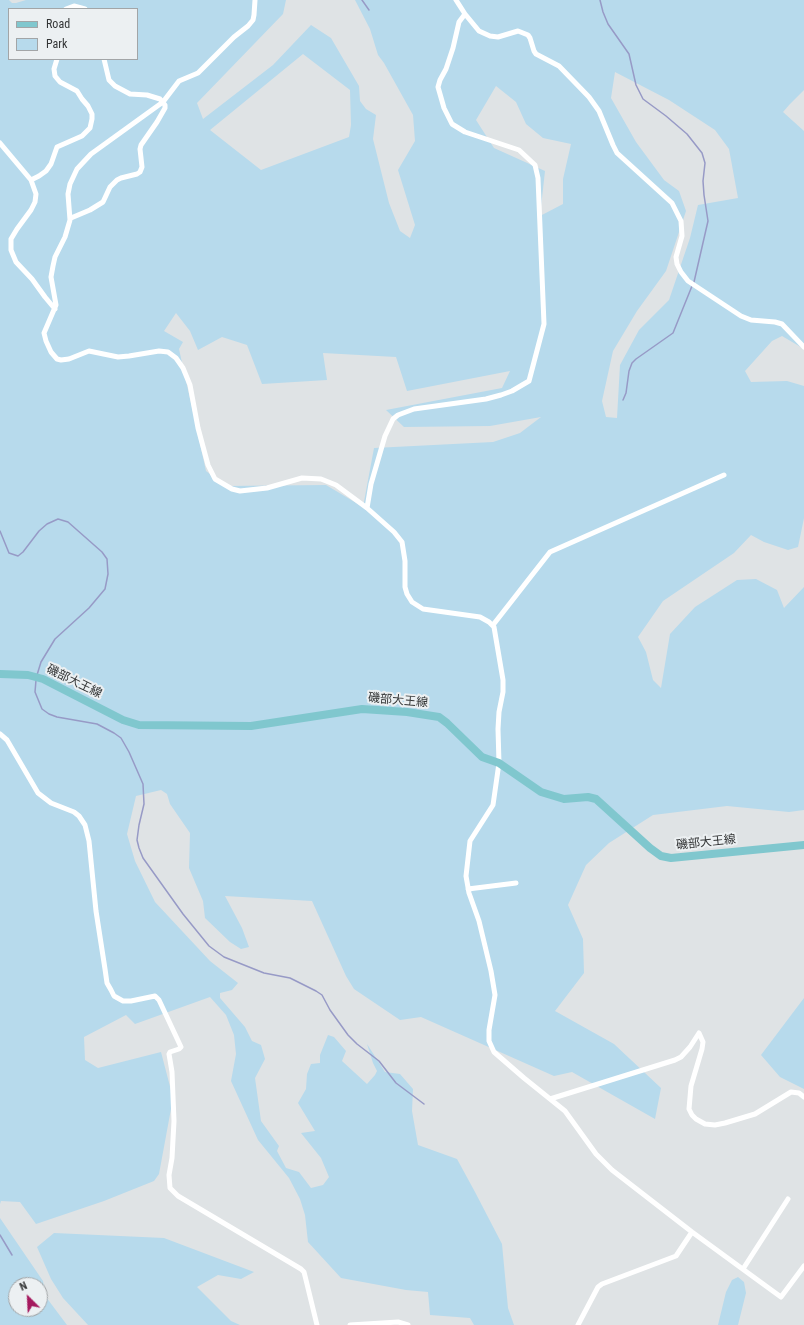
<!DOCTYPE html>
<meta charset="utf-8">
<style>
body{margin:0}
#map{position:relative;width:804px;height:1325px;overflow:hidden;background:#dfe3e5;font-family:"Roboto Condensed",sans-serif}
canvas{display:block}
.legend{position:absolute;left:8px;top:8px;width:130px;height:52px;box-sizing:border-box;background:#ecf0f2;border:1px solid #a2a5a7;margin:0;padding:5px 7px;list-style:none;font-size:12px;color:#333536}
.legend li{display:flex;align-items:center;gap:8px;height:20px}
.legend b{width:20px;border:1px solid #a2a5a7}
.north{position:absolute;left:8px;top:1277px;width:40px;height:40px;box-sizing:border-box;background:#ecf0f2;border:1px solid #a2a5a7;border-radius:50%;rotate:336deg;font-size:11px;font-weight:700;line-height:16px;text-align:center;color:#333536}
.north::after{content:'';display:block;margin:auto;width:14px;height:18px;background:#a5195e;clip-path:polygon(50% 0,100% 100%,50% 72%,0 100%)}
</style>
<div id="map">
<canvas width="804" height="1325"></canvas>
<ul class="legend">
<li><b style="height:5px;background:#80c7ce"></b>Road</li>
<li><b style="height:11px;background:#b7daec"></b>Park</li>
</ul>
<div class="north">N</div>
</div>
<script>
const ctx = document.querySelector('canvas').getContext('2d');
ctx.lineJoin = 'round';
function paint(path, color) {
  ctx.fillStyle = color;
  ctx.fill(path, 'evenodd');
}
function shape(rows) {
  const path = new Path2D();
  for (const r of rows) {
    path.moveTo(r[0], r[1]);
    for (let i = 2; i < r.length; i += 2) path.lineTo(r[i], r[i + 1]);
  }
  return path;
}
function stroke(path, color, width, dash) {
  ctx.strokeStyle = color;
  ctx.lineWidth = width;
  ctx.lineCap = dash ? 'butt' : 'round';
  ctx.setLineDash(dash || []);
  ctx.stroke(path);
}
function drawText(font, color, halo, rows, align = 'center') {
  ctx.font = font + ' "Roboto Condensed","Noto Sans JP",sans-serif';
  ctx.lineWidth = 4;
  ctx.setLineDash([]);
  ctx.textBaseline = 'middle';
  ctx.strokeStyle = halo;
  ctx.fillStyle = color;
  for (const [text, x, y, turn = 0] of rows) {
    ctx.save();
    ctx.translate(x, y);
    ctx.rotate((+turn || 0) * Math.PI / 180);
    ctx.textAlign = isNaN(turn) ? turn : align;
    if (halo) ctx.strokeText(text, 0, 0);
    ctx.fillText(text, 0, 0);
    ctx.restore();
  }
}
paint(shape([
 [0,0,9,0,12,3,16,3,26,0,286,0,283,14,197,103,203,119,273,65,311,25,331,38,359,86,360,101,366,109,376,115,373,139,389,203,400,231,410,238,415,225,398,170,415,141,413,115,384,63,378,55,370,29,355,0,804,0,804,90,790,104,783,112,804,131,804,349,782,336,772,341,745,371,751,382,787,381,804,386,804,518,798,547,788,550,764,542,751,535,734,553,663,601,638,637,646,652,653,680,661,688,670,634,695,607,737,580,756,579,777,590,784,608,804,587,804,810,789,812,727,806,653,815,609,843,586,865,568,905,583,939,584,973,555,1011,614,1044,661,1088,655,1119,572,1072,554,1076,421,1017,400,1020,354,989,346,976,312,901,225,896,242,928,249,947,241,949,230,942,205,918,203,901,189,868,190,833,170,804,167,794,161,790,136,796,127,834,135,861,155,902,210,961,238,983,232,990,220,993,220,998,245,1027,252,1041,261,1045,265,1059,255,1078,261,1121,279,1146,277,1151,286,1168,299,1172,311,1188,323,1185,329,1177,321,1158,301,1133,315,1131,298,1103,306,1089,307,1074,311,1064,320,1063,320,1055,328,1035,334,1037,346,1051,342,1061,367,1084,375,1075,377,1071,373,1063,367,1044,385,1072,400,1074,413,1089,412,1111,418,1145,457,1159,475,1192,502,1244,508,1308,514,1325,474,1325,470,1318,430,1315,428,1292,406,1290,341,1278,308,1242,305,1215,300,1199,289,1178,258,1140,231,1081,236,1054,234,1035,226,1015,210,997,135,1024,126,1015,84,1037,85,1060,98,1068,161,1052,173,1098,159,1174,154,1181,104,1201,36,1224,20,1202,1,1201,0,1204],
 [9,9,137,9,137,59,9,59],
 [303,54,350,90,351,125,349,137,261,170,210,130],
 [615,72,669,100,715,130,729,149,738,198,698,205,690,238,669,300,639,330,620,365,617,418,606,417,602,401,613,351,637,311,666,271,686,211,679,191,664,180,636,142,611,98],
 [496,86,516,102,526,124,543,138,571,144,563,179,563,204,540,216,545,171,494,148,476,120],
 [176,313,190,331,198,350,222,337,247,345,262,384,327,380,323,353,396,357,407,391,510,371,502,388,386,410,404,427,490,426,541,417,520,433,493,442,374,448,363,507,326,485,226,486,206,471,179,349,183,342,164,331],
 [804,998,804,1089,780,1077,761,1055],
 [0,1218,43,1281,46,1297,67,1325,0,1325],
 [16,1285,40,1285,40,1309,16,1309],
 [54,1233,164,1238,254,1272,241,1279,218,1275,197,1287,231,1321,240,1325,88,1325,63,1298,51,1279,37,1247],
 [738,1277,744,1282,746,1293,738,1325,718,1325,726,1292,732,1280]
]), '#b7daec');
stroke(shape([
 [362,0,369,10],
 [600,0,603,12,608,24,629,54,636,85,643,99,666,116,687,134,702,153,705,163,703,181,704,195,708,221,694,282],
 [623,400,626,393,629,371,632,363,636,359,673,333,692,286],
 [0,531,9,553,18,556,23,552,39,531,47,524,58,519,68,522,102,552,107,559,108,574,105,589,89,608,55,639,41,662,37,675],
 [36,680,35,692,42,709,49,714,57,717,97,724,114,733,121,738,129,752,143,784,144,804,139,825,137,840,139,848,143,858,183,914,209,946,224,957,264,973,290,978,316,991,322,995,330,1010,348,1035,357,1044,379,1061,396,1083,424,1104],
 [0,1235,12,1255]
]), '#979ac6', 1.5);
stroke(shape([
 [255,0,254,15,253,20,248,26,234,37,198,73,179,81,163,102,91,154,77,169,70,184,68,194,70,220,65,237,55,257,53,266,51,277,56,305,44,333,46,341,51,352,57,359,61,360,69,359,89,351,118,357,129,356,159,351,168,352,176,358,183,368,190,385,198,428,208,465,215,479,232,489,240,491,267,488,302,478,321,479,336,485,367,508,394,532,402,542,405,561,405,587,407,594,412,602,423,609,480,617,489,622,494,627,503,680,503,692,499,712,498,729,499,763,493,805,470,841,466,876,469,893,479,921,491,971,495,995,489,1030,489,1041,494,1052,524,1078,565,1111,596,1154,612,1170,692,1232,759,1281,781,1297,804,1266],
 [456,0,465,14,479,31,490,36,498,37,518,31,528,35,530,38,534,51,536,54,559,66,589,97,599,111,613,145,617,153,672,203,681,221,682,236,676,257,677,264,681,272,688,281,741,316,751,320,775,322,782,324,804,347],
 [66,9,74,6,85,9],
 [0,143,31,180,36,194,35,202,31,210,17,229,11,239,11,250,16,262,32,279,45,297,55,309],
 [31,180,39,176,46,171,51,164,57,147,82,136,90,128,92,119,92,114,88,106,82,99,77,91,60,82,55,76,54,69,57,59],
 [71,218,90,210,103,202,110,187,117,180,121,178,137,174,140,172,142,167,140,149,141,145,157,122,165,108,165,105,160,99,147,95,130,94,115,86,109,80,104,59],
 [367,508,371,484,385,436,393,419,398,415,414,409,486,399,501,395,512,391,529,381,544,324,538,178,535,165,519,150,465,132,452,124,444,108,438,87,440,80,446,69,453,48,459,22,465,14],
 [493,625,550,552,724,475],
 [0,734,7,740,38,793,51,803,74,812,79,816,85,825,89,841,96,911,105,969,107,983,111,990,114,996,123,1001,131,1001,155,996,159,1000,181,1047,179,1049,170,1052,169,1054,172,1072,174,1121,172,1158,169,1175,170,1188,178,1196,301,1269,304,1272,306,1280,317,1325],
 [468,889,516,883],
 [550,1099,675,1060,681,1057,690,1047,699,1033,703,1042,702,1049,691,1086,689,1109,692,1115,696,1119,705,1124,715,1125,725,1123,755,1114,791,1092,799,1093,804,1097],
 [743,1269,788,1199],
 [350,1325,398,1322,408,1325],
 [578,1325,598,1287,602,1284,676,1256,692,1232]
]), '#fff', 5);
stroke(shape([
 [0,674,28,675,43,679,123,720,139,725,251,726,362,709,407,712,439,717,447,723,482,757,499,763,541,792,564,799,588,797,596,799,650,848,661,856,671,858,804,845]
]), '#80c7ce', 8);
drawText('12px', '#333536', '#ecf0f2', [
 ["磯部大王線",74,682,26],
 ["磯部大王線",398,701,5],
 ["磯部大王線",706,843,-6]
]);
</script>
